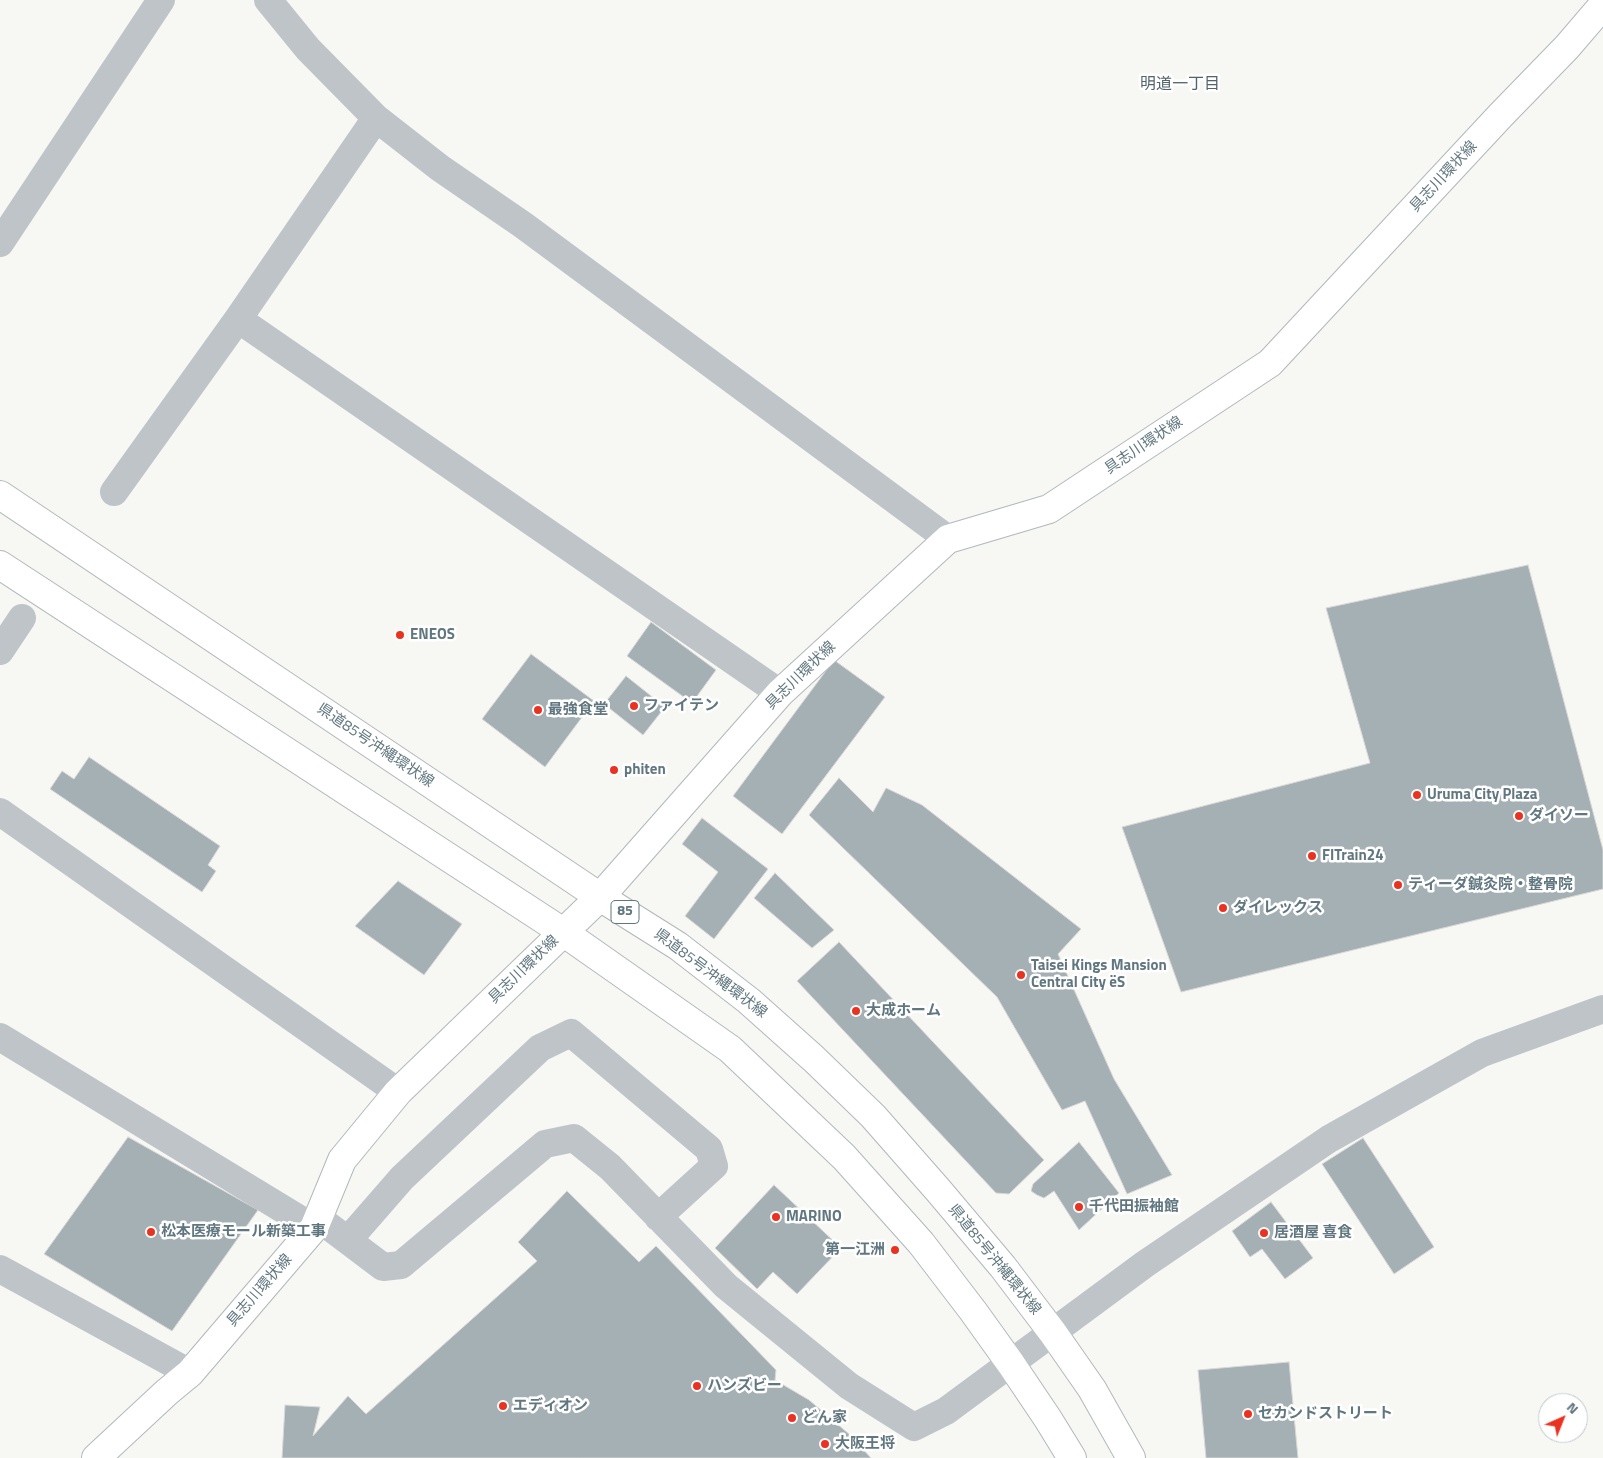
<!DOCTYPE html>
<meta charset="utf-8">
<style>
body{margin:0}
#map{position:relative;width:1603px;height:1458px;overflow:hidden;background:#f7f7f4;font-family:"Titillium Web",sans-serif}
canvas{display:block}
.north{position:absolute;left:1538px;top:1393px;width:50px;height:50px;box-sizing:border-box;background:#fff;border:1px solid #c0c9cc;border-radius:50%;rotate:44deg;font-size:14px;font-weight:700;line-height:20px;text-align:center;color:#617780}
.north::after{content:'';display:block;margin:auto;width:18px;height:22px;background:#ea3221;clip-path:polygon(50% 0,100% 100%,50% 72%,0 100%)}
</style>
<div id="map">
<canvas width="1603" height="1458"></canvas>
<div class="north">N</div>
</div>
<script>
const ctx = document.querySelector('canvas').getContext('2d');
ctx.lineJoin = 'round';
function paint(path, color) {
  ctx.fillStyle = color;
  ctx.fill(path, 'evenodd');
}
function shape(rows) {
  const path = new Path2D();
  for (const r of rows) {
    path.moveTo(r[0], r[1]);
    for (let i = 2; i < r.length; i += 2) path.lineTo(r[i], r[i + 1]);
  }
  return path;
}
function stroke(path, color, width, dash) {
  ctx.strokeStyle = color;
  ctx.lineWidth = width;
  ctx.lineCap = dash ? 'butt' : 'round';
  ctx.setLineDash(dash || []);
  ctx.stroke(path);
}
function drawText(font, color, halo, rows, align = 'center') {
  ctx.font = font + ' "Titillium Web","Noto Sans JP",sans-serif';
  ctx.lineWidth = 5;
  ctx.setLineDash([]);
  ctx.textBaseline = 'middle';
  ctx.strokeStyle = halo;
  ctx.fillStyle = color;
  for (const [text, x, y, turn = 0] of rows) {
    ctx.save();
    ctx.translate(x, y);
    ctx.rotate((+turn || 0) * Math.PI / 180);
    ctx.textAlign = isNaN(turn) ? turn : align;
    if (halo) ctx.strokeText(text, 0, 0);
    ctx.fillText(text, 0, 0);
    ctx.restore();
  }
}
const building = shape([
 [1528,565,1603,850,1603,889,1181,992,1122,827,1370,763,1326,608,1528,565],
 [651,622,716,670,692,703,627,656,651,622],
 [531,654,594,701,545,767,482,719,531,654],
 [834,660,885,697,782,834,733,796,834,660],
 [626,676,665,707,643,735,604,704,626,676],
 [89,757,220,846,208,865,216,871,202,892,50,789,62,771,74,779,89,757],
 [839,778,873,812,886,788,922,805,1081,929,1058,954,1114,1079,1172,1175,1127,1194,1085,1101,1062,1110,997,997,809,815,839,778],
 [702,818,768,869,714,939,685,916,718,872,682,844,702,818],
 [775,873,834,930,812,948,754,898,775,873],
 [398,881,462,924,424,975,355,926,398,881],
 [839,942,1044,1160,1009,1194,996,1193,797,981,839,942],
 [128,1137,258,1210,172,1331,44,1254,128,1137],
 [1363,1138,1434,1247,1394,1274,1322,1164,1363,1138],
 [1079,1142,1119,1193,1079,1230,1054,1191,1044,1198,1037,1195,1031,1191,1033,1184,1079,1142],
 [774,1185,841,1248,797,1294,773,1272,757,1289,715,1248,774,1185],
 [567,1191,639,1262,656,1246,776,1370,775,1380,809,1400,849,1434,871,1458,282,1458,285,1405,320,1407,313,1436,348,1396,366,1414,537,1261,518,1242,567,1191],
 [1271,1202,1313,1258,1285,1279,1262,1249,1250,1257,1232,1231,1271,1202],
 [1289,1362,1298,1458,1206,1458,1198,1370,1289,1362]
]);
paint(building, '#a4b0b4');
stroke(building, '#d9d8d6', 1);
const major = shape([
 [0,495,600,897,678,946,749,1001,814,1059,873,1116,938,1190,1003,1267,1053,1333,1092,1389,1131,1458],
 [0,565,563,932,730,1049,844,1157,921,1243,973,1311,1011,1364,1048,1419,1072,1458],
 [96,1458,167,1392,190,1373,314,1228,342,1160,398,1092,600,897,780,693,948,539,1049,509,1270,363,1500,116,1567,47,1603,5]
]);
stroke(major, '#b1b8bb', 30);
stroke(shape([
 [268,0,308,49,376,118,440,168,523,225,948,539],
 [376,118,238,319,780,693],
 [0,243,161,0],
 [114,492,238,319],
 [0,651,22,618],
 [0,812,398,1092],
 [0,1037,314,1228],
 [318,1218,383,1267,401,1265,545,1144,574,1138,610,1167,726,1286,849,1386,914,1427,946,1411,1145,1264,1329,1139,1482,1053,1603,1009],
 [348,1240,402,1178,540,1048,571,1033,709,1149,714,1166,658,1217],
 [0,1269,190,1373]
]), '#bec4c7', 28);
stroke(major, '#fff', 28);
for (const [x, y, r, color] of [
 [400,635,5,"#ea3221"],
 [634,706,5,"#ea3221"],
 [538,710,5,"#ea3221"],
 [614,770,5,"#ea3221"],
 [1417,795,5,"#ea3221"],
 [1519,816,5,"#ea3221"],
 [1312,856,5,"#ea3221"],
 [1398,885,5,"#ea3221"],
 [1223,908,5,"#ea3221"],
 [1021,975,5,"#ea3221"],
 [856,1011,5,"#ea3221"],
 [1079,1207,5,"#ea3221"],
 [776,1217,5,"#ea3221"],
 [151,1232,5,"#ea3221"],
 [1264,1233,5,"#ea3221"],
 [895,1250,5,"#ea3221"],
 [697,1386,5,"#ea3221"],
 [503,1406,5,"#ea3221"],
 [1248,1414,5,"#ea3221"],
 [792,1418,5,"#ea3221"],
 [825,1444,5,"#ea3221"]
]) {
  const dot = new Path2D();
  dot.arc(x, y, r, 0, 2 * Math.PI);
  ctx.fillStyle = color;
  ctx.fill(dot);
  stroke(dot, '#fff', 2);
}
for (const [x, y, w] of [
 [625,912,28]
]) {
  const box = new Path2D();
  box.roundRect(x - w / 2, y - 11.5, w, 23, 4);
  ctx.fillStyle = '#fff';
  ctx.fill(box);
  stroke(box, '#617780', 1);
}
drawText('bold 14px', '#617780', null, [
 ["85",625,912]
]);
drawText('15px', '#617780', '#fff', [
 ["具志川環状線",1444,177,-47],
 ["具志川環状線",1144,446,-34],
 ["具志川環状線",801,676,-44],
 ["県道85号沖縄環状線",375,746,34],
 ["具志川環状線",524,970,-44],
 ["県道85号沖縄環状線",710,974,37],
 ["県道85号沖縄環状線",994,1260,51],
 ["具志川環状線",260,1291,-49]
]);
drawText('bold 15px', '#617780', '#fff', [
 ["ENEOS",410,635],
 ["ファイテン",644,706],
 ["最強食堂",548,710],
 ["phiten",624,770],
 ["Uruma City Plaza",1427,795],
 ["ダイソー",1529,816],
 ["FITrain24",1322,856],
 ["ティーダ鍼灸院・整骨院",1408,885],
 ["ダイレックス",1233,908],
 ["Taisei Kings Mansion",1031,966],
 ["Central City ëS",1031,983],
 ["大成ホーム",866,1011],
 ["千代田振袖館",1089,1207],
 ["MARINO",786,1217],
 ["松本医療モール新築工事",161,1232],
 ["居酒屋 喜食",1274,1233],
 ["第一江洲",885,1250,"right"],
 ["ハンズビー",707,1386],
 ["エディオン",513,1406],
 ["セカンドストリート",1258,1414],
 ["どん家",802,1418],
 ["大阪王将",835,1444]
], 'left');
drawText('16px', '#53646b', '#fff', [
 ["明道一丁目",1180,85]
]);
</script>
